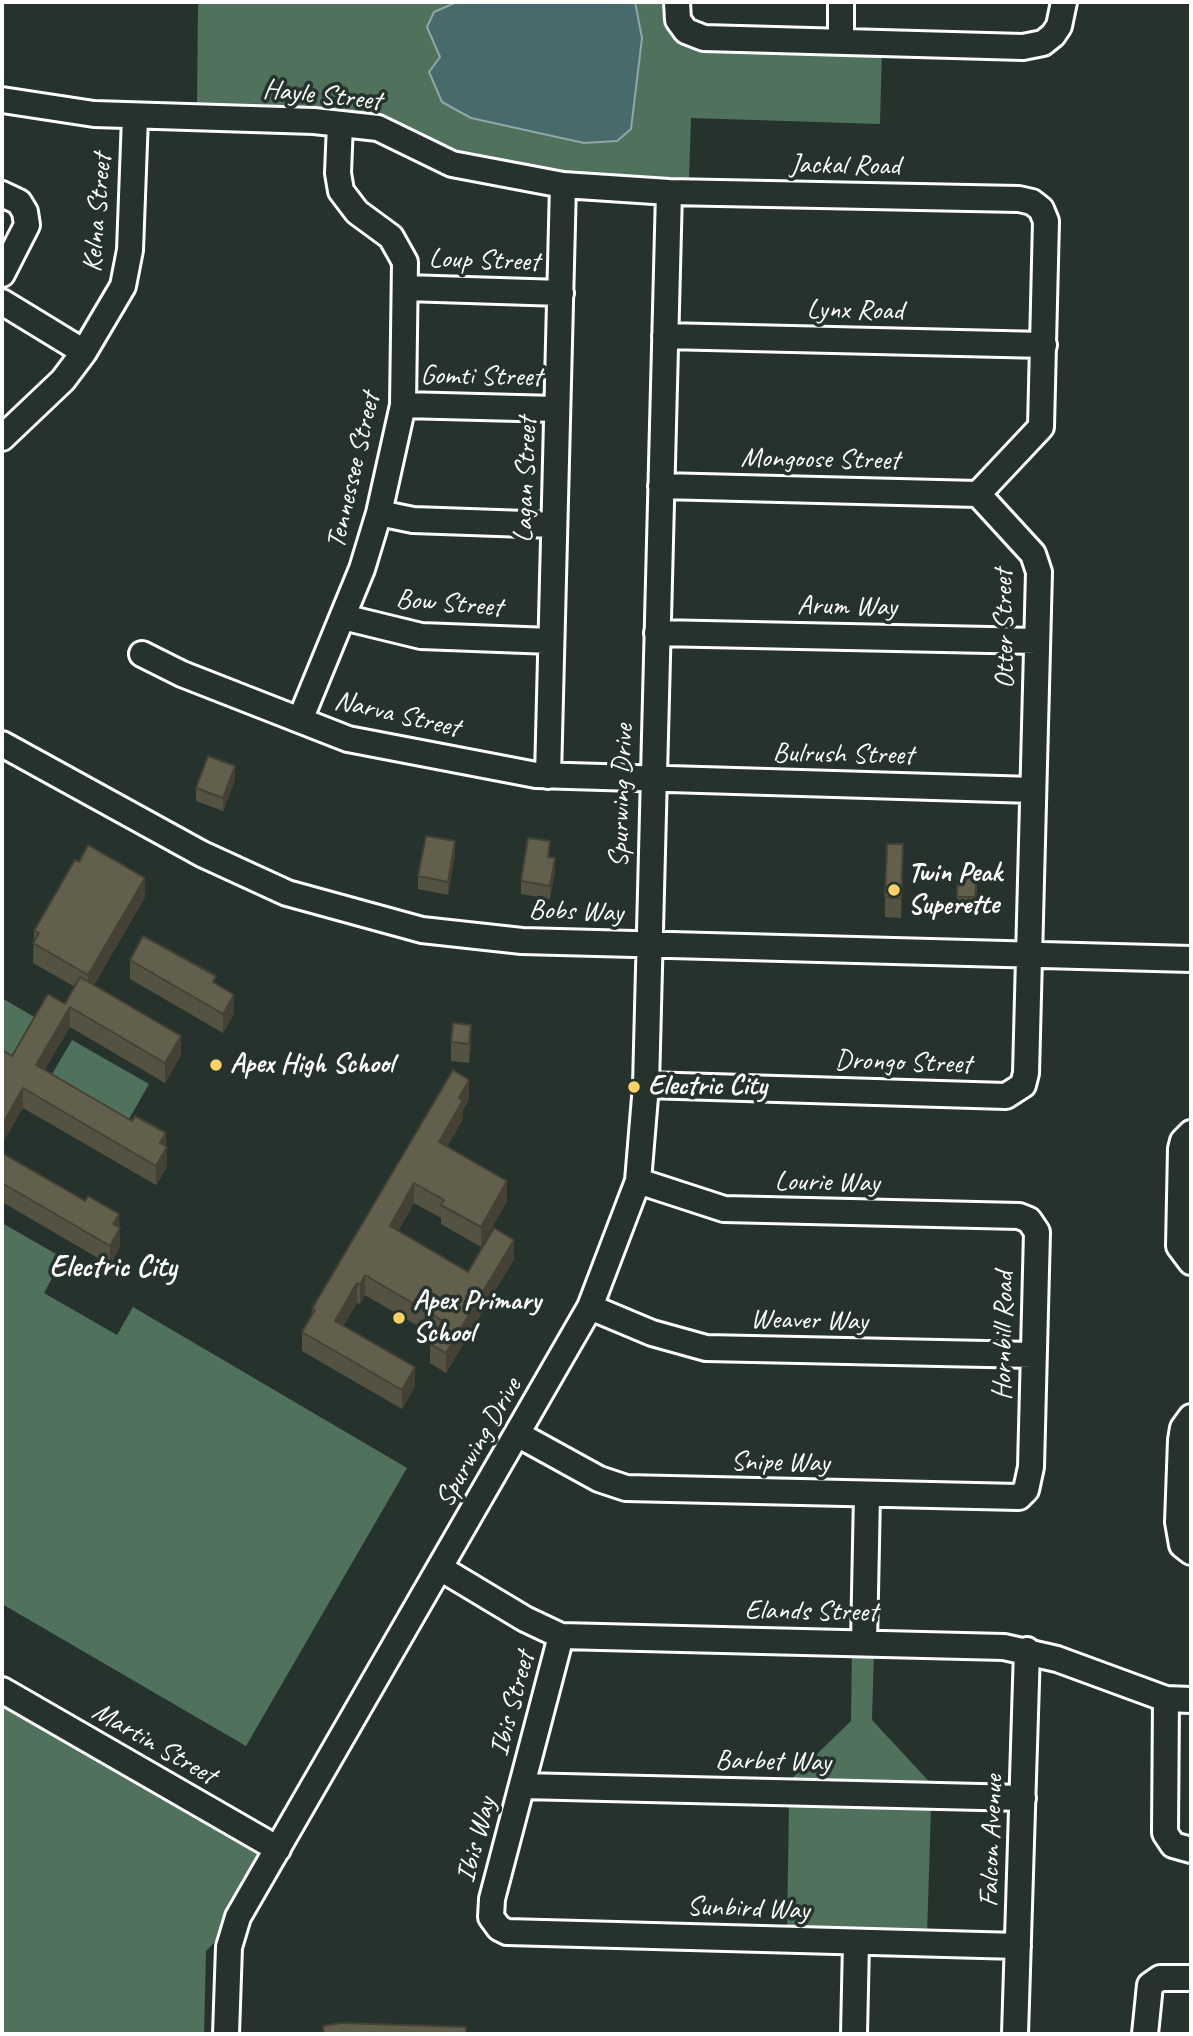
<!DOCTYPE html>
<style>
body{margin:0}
#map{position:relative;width:1193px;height:2036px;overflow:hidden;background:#26332d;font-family:Caveat,sans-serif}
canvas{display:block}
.frame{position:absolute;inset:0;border:4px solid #fff;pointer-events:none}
</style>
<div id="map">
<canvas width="1193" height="2036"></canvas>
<div class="frame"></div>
</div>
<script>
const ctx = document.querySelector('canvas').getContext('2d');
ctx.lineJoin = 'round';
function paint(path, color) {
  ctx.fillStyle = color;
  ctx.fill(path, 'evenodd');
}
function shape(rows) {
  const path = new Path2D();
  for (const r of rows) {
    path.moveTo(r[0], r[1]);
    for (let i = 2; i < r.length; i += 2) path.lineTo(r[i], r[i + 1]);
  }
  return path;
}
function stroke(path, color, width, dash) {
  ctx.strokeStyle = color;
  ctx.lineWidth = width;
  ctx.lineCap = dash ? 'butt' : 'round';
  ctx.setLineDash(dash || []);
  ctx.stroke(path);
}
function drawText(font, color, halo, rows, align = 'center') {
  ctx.font = font + ' Caveat,sans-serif';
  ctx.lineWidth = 7;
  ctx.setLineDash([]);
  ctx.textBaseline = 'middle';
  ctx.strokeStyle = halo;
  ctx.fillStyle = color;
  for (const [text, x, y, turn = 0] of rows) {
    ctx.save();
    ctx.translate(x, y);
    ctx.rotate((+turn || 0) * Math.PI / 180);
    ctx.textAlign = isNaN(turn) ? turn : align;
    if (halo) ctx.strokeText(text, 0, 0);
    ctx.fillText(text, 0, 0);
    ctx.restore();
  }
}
paint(shape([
 [198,2,671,2,672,26,882,50,880,124,691,118,689,179,585,176,441,148,403,125,380,118,197,106],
 [2,998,41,1021,17,1063,2,1054],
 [72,1040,149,1084,125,1126,48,1081],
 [2,1223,63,1258,44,1293,117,1335,133,1307,407,1468,246,1746,2,1604],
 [852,1649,874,1649,872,1720,937,1790,786,1784,851,1721],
 [2,1699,256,1849,258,1859,220,1937,206,1951,204,2034,2,2034],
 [789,1804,931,1807,927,1936,787,1931]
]), '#50725d');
const water = shape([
 [457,2,635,2,642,38,631,129,617,141,584,143,471,118,442,102,429,72,440,57,427,27,434,12,457,2]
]);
paint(water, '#476b6c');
stroke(water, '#91a6a7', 2);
const minor = shape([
 [677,2,678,20,686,31,704,38,1023,47,1043,43,1053,35,1059,26,1064,2],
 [841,42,841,2],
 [2,100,94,114,314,121,378,128,452,164,563,185,669,192,1019,199,1032,202,1041,209,1046,221,1041,427,978,494],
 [2,194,19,202,25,212,27,225,2,274],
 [406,288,561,293],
 [2,302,84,352],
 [665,336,1044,345],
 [403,405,557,409],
 [2,438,63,380,84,352,123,286,130,250,135,117],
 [661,486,978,494],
 [379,513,413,520,554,525],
 [343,617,421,636,551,641],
 [657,633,1037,641],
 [142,654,182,674,348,739,536,775,1033,790],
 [300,720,362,569,379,513,403,405,405,262,391,237,357,212,341,191,338,173,340,124],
 [2,744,202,854,287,893,422,930,522,941,1191,959],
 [548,776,563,185],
 [646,1085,1006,1096,1023,1085,1026,1073,1039,572,1033,554,978,494],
 [1191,1133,1183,1141,1181,1149,1179,1246,1191,1262],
 [590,1307,652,1333,706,1348,1033,1355],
 [1191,1417,1183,1428,1181,1440,1178,1522,1182,1545,1191,1552],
 [519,1435,599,1479,626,1488,1019,1497,1026,1490,1031,1467,1037,1232,1029,1220,1019,1216,724,1209,638,1181],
 [440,1568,525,1619,561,1636,1004,1647,1057,1659,1166,1699,1191,1700],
 [561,1636,492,1899,491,1917,499,1928,507,1932,1018,1946],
 [864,1642,867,1495],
 [2,1690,278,1849],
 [1166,1699,1165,1833,1173,1845,1191,1850],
 [522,1786,1023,1798],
 [226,2034,229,1947,238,1917,590,1307,638,1181,646,1085,669,192],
 [854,2034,856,1943],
 [1015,2034,1027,1650],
 [1145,2034,1150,1985,1160,1978,1191,1978]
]);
stroke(minor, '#fff', 30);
stroke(minor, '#26332d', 24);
paint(shape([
 [235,780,223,811,196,801,196,788],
 [455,854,448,895,418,889,418,876],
 [550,857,555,871,550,899,521,894,521,881],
 [903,864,901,918,885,917,885,897],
 [958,874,977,888,975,910,957,910],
 [145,897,94,985,181,1055,165,1083,70,1027,44,1070,166,1147,167,1167,156,1185,23,1108,12,1056,65,1004,75,987,33,963,34,931],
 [130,960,216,985,234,1014,223,1033,130,979],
 [471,1025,471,1045,469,1063,451,1061,451,1042],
 [469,1099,463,1110,463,1119,447,1147,507,1201,481,1247,441,1224,441,1218,414,1203,398,1231,468,1272,514,1259,446,1373,430,1363,430,1344,435,1336,365,1295,360,1304,357,1303,343,1326,415,1386,402,1409,302,1351,302,1332,312,1314,312,1309],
 [2,1153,119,1227,120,1247,110,1265,2,1202]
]), '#545241');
paint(shape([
 [235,766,235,780,223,811,223,798],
 [455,841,455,854,448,895,448,882],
 [903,844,903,864,901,918,901,898],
 [555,858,555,871,550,899,550,886],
 [145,878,145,897,88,995,88,975],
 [234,995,234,1014,223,1033,223,1014],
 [70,1007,70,1027,36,1085,36,1065],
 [471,1025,471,1045,469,1063,469,1044],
 [181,1036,181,1055,165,1083,165,1063],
 [469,1080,469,1099,463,1110,463,1119,439,1161,439,1142,459,1098],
 [23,1088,23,1108,2,1144,2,1125],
 [166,1133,167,1167,156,1185,156,1166,160,1143],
 [507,1181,507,1201,481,1247,481,1227],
 [414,1183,414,1203,390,1245,390,1226],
 [119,1214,120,1247,110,1265,110,1246,113,1224],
 [514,1240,514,1259,446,1373,446,1353],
 [365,1275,365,1295,360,1304,360,1285],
 [357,1283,357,1303,335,1340,335,1321],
 [415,1367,415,1386,402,1409,402,1390]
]), '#454235');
const building = shape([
 [208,756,235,766,223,798,196,788,208,756],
 [426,836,455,841,448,882,418,876,426,836],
 [528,838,550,841,548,857,555,858,550,886,521,881,528,838],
 [887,844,903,844,901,898,885,897,887,844],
 [88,845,145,878,88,975,33,943,39,933,34,931,75,860,79,862,88,845],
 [958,874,977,875,975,897,957,897,958,874],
 [143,936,216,976,213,982,234,995,223,1014,130,960,143,936],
 [80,977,181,1036,165,1063,70,1007,36,1065,132,1121,135,1116,166,1133,160,1143,167,1147,156,1166,23,1088,2,1125,2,1050,12,1056,48,994,65,1004,80,977],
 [453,1023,471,1025,469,1044,451,1042,453,1023],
 [453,1070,469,1080,459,1098,463,1100,439,1142,507,1181,481,1227,441,1205,444,1200,414,1183,390,1226,468,1272,494,1228,514,1240,446,1353,430,1344,443,1321,365,1275,360,1285,357,1283,335,1321,415,1367,402,1390,302,1332,315,1310,312,1309,453,1070],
 [2,1153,85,1201,88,1196,119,1214,113,1224,120,1228,110,1246,2,1183,2,1153],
 [341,2023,466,2027,466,2034,324,2034,323,2026,341,2023]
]);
paint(building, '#625f4c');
stroke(building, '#454235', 2);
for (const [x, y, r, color] of [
 [894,890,7,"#ffd166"],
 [216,1065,7,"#ffd166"],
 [634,1087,7,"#ffd166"],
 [399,1318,7,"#ffd166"]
]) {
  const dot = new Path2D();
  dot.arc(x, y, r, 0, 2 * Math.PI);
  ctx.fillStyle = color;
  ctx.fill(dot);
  stroke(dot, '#26332d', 2.5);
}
drawText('28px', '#fff', '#26332d', [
 ["Hayle Street",322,96,6],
 ["Jackal Road",845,166,1],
 ["Kelna Street",98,213,-85],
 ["Loup Street",484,261,2],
 ["Lynx Road",855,311,1],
 ["Gomti Street",481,377,1],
 ["Mongoose Street",820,460,1],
 ["Tennessee Street",354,471,-77],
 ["Lagan Street",526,480,-88],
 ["Bow Street",449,604,5],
 ["Arum Way",847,607,1],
 ["Otter Street",1005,629,-91],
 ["Narva Street",397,715,13],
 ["Bulrush Street",843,755,1],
 ["Spurwing Drive",622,796,-88],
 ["Bobs Way",576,912,2],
 ["Drongo Street",903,1063,2],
 ["Lourie Way",827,1183,1],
 ["Weaver Way",809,1321,1],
 ["Hornbill Road",1004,1336,-89],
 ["Spurwing Drive",479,1443,-60],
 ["Snipe Way",780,1463,1],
 ["Elands Street",811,1612,1],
 ["Ibis Street",513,1704,-75],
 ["Martin Street",154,1744,30],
 ["Barbet Way",773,1762,1],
 ["Ibis Way",477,1840,-75],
 ["Falcon Avenue",992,1841,-88],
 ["Sunbird Way",748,1909,2]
]);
drawText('bold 28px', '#fff', '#26332d', [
 ["Twin Peak",908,874],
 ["Superette",908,906],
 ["Apex High School",230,1065],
 ["Electric City",648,1087],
 ["Apex Primary",413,1302],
 ["School",413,1334]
], 'left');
drawText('bold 30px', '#fff', '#26332d', [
 ["Electric City",113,1268]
]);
</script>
